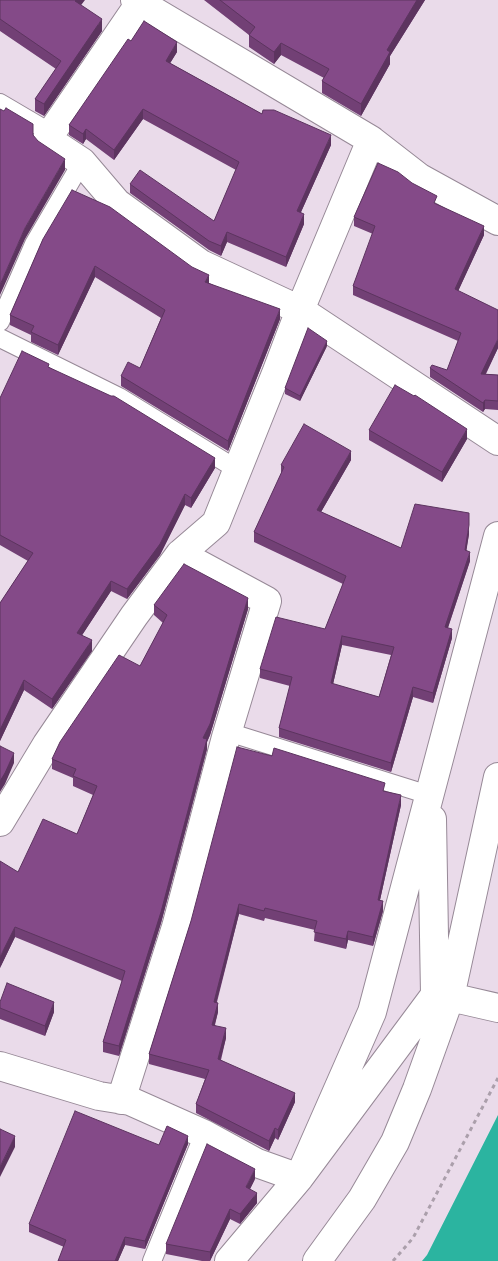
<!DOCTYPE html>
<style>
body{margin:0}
canvas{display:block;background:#eadbea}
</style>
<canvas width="498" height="1261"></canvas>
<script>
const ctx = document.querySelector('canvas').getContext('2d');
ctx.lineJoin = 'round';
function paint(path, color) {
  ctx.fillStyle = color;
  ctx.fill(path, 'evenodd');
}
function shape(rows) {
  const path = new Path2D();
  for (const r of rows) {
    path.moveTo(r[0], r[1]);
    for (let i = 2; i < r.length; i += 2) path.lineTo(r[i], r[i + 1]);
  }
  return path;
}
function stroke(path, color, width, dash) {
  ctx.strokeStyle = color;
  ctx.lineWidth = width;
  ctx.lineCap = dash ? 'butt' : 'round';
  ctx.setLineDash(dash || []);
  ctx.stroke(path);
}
paint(shape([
 [498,1115,498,1261,422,1261,427,1255]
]), '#2bb4a0');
const lane = shape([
 [0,103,51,133],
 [0,322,34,244,82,162],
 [0,338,119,397,238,470],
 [228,732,429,795],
 [152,1261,204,1134]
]);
const street = shape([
 [142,0,47,139,82,162,117,203,201,264,300,310,498,441],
 [371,140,420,178,498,221],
 [432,819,435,995],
 [0,822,47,744,134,616,180,554,216,523,277,371,300,310,371,140,135,0],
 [0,1066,99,1096,130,1101,204,1134,257,1163,299,1178],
 [121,1100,176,927,226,737,267,601,180,554],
 [299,1178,372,1012,498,536],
 [229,1261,299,1178,435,995,450,997,498,1008],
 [317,1261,362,1199,395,1142,417,1089,450,997,498,777]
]);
stroke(lane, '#978997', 20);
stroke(street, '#978997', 30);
stroke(shape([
 [393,1261,413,1238,498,1078]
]), '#ab9fab', 3, [4, 4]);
stroke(lane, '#fff', 18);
stroke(street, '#fff', 28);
paint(shape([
 [0,0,81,5,102,31,44,116,35,111,35,99,56,69,0,31],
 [204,0,425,0,390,56,390,64,361,116,322,93,322,81,324,78,281,55,274,64,249,47,249,35],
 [131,41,177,52,170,63,262,114,331,145,301,212,304,224,286,267,227,242,221,256,209,250,130,193,130,184,214,221,236,170,143,119,114,160,86,139,83,144,69,135,69,125],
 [437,204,484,235,458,291,498,348,486,374,498,375,498,410,485,409,483,412,430,377,430,368,447,370,458,341,353,295,353,286,373,234,354,226,354,217],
 [43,239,209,283,280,319,228,451,121,386,121,376,140,368,161,318,95,277,58,355,31,342,31,335,10,325,10,315],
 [327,346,300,401,285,394,285,388],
 [49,367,215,468,191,508,185,505,160,555,127,599,111,591,82,635,92,651,52,709,24,690,0,741,0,603,28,561,0,545,0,398],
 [369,430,467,439,442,482,369,440],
 [351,460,321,512,401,548,469,534,466,551,470,561,448,628,452,638,433,703,413,697,391,772,279,737,279,728,290,686,260,678,260,669,325,629,343,584,254,542,254,532,281,474,281,465],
 [342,645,391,655,379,697,333,684],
 [154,605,248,609,210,735,207,742,207,749,161,923,119,1056,103,1052,103,1042,122,981,15,937,0,968,18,872,77,834,93,795,73,786,73,778,52,769,52,759,140,666,163,623,154,615],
 [385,791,401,805,380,900,383,911,373,946,348,940,346,949,314,941,315,930,265,918,264,921,239,914,217,1002,218,1012,215,1025,226,1038,221,1060,295,1102,278,1140,275,1138,269,1151,196,1113,196,1104,205,1079,149,1064,149,1054,191,921],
 [0,1002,54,1012,45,1036,0,1019],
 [188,1144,145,1249,125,1245,118,1261,58,1261,64,1247,29,1232,29,1224,159,1145],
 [255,1179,250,1189,257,1203,240,1224,230,1219,210,1261,202,1261,166,1254,166,1244]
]), '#724075');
paint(shape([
 [76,0,85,0,75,13,75,1],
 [417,0,425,0,390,56,390,64,361,116,361,104,387,50],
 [102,19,102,31,44,116,44,104],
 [177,42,177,52,166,70,166,61],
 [281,43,281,55,274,64,274,52],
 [143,109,143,119,114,160,114,150],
 [86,129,86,139,83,144,83,134],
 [331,135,331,145,297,221,297,211],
 [65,159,65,170,25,239,0,295,0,285,25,228],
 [304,214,304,224,286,267,286,257],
 [484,226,484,235,455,298,455,289],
 [227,232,227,242,221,256,221,246],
 [95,266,95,277,58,355,58,345],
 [209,275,209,285,205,282],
 [280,309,280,319,228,451,228,441],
 [498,339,498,348,481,383,481,374],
 [327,341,327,346,300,401,300,396],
 [485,400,485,409,483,412,483,403],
 [467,429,467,439,442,482,442,472],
 [351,451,351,460,317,519,317,510],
 [215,458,215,468,191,508,191,498],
 [185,494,185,505,160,555,127,599,127,589],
 [469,525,469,534,465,560,465,550],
 [470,552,470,561,445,636,445,627],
 [111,581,111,591,77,643,77,633],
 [248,598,248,609,210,735,207,742,207,749,161,923,119,1056,119,1046,203,738],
 [452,629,452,638,433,703,433,693],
 [342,636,342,645,331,693,331,683],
 [92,640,92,651,52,709,52,699],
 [24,680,24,690,0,741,0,730],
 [413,687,413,697,391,772,391,763],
 [14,753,14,763,5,784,0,792,0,781],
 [401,795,401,805,378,909,378,900],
 [383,901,383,911,373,946,373,937],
 [239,904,239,914,214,1011,214,1002],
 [15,927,15,937,0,968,0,957],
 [348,931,348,940,346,949,346,939],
 [54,1002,54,1012,45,1036,45,1026],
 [218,1003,218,1012,212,1034,212,1025],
 [226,1028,226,1038,218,1068,218,1059],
 [295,1093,295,1102,278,1140,278,1130],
 [275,1128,275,1138,269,1151,269,1141],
 [15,1136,15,1147,0,1177,0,1167],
 [188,1136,188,1144,145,1249,145,1241],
 [255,1169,255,1179,246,1197,246,1187],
 [257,1193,257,1203,240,1224,240,1214],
 [230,1209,230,1219,210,1261,210,1252],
 [125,1237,125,1245,118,1261,115,1261]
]), '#5c345f');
const building = shape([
 [0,0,76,0,75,1,102,19,44,104,35,99,61,61,0,19,0,0],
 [220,0,417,0,387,50,390,52,361,104,322,81,329,69,281,43,274,52,249,35,255,27,220,0],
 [144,21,177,42,166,61,262,114,263,110,274,110,331,135,297,211,304,214,286,257,227,232,221,246,209,241,130,184,140,170,214,221,239,162,143,109,114,150,86,129,83,134,69,125,128,39,131,41,144,21],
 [6,108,33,124,33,135,38,141,65,159,25,228,0,285,0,109,4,111,6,108],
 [378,163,398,172,412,183,437,196,434,203,484,226,455,289,498,310,498,339,481,374,498,375,498,401,485,400,483,403,430,368,432,365,447,370,461,333,353,286,375,226,354,217,378,163],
 [72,190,110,207,192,267,209,275,205,282,280,309,228,441,121,376,128,362,140,368,165,310,95,266,58,345,31,332,34,326,10,315,43,239,72,190],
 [308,328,327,341,300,396,285,388,308,328],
 [22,351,49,364,48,367,111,396,114,396,215,458,191,498,185,494,160,544,127,589,111,581,77,633,92,640,52,699,24,680,0,730,0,603,33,553,0,535,0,398,22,351],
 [395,385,414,396,415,395,467,429,442,472,369,430,395,385],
 [304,424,351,451,317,510,401,548,415,504,469,513,469,525,465,550,470,552,445,627,452,629,433,693,413,687,391,763,279,728,292,677,260,669,276,617,325,629,346,576,254,532,284,467,281,465,304,424],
 [342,636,394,647,379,697,331,683,342,636],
 [184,564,248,598,210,724,203,738,207,739,161,912,119,1046,103,1042,125,971,15,927,0,957,0,861,18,872,43,819,77,834,97,786,73,776,76,769,52,759,60,742,119,655,140,666,167,615,154,605,184,564],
 [0,746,14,753,5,773,0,781,0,746],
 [237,747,272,756,274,748,385,783,383,791,401,795,378,900,383,901,373,937,348,931,346,939,314,932,317,921,265,908,264,911,239,904,214,1002,218,1003,212,1025,226,1028,218,1059,295,1093,278,1130,275,1128,269,1141,196,1104,209,1070,149,1054,191,921,237,747],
 [7,983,54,1002,45,1026,0,1008,0,1002,7,983],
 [75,1111,159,1145,167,1126,188,1136,145,1241,125,1237,115,1261,58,1261,66,1240,29,1224,75,1111],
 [0,1129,15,1136,0,1167,0,1129],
 [207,1144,255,1169,246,1187,257,1193,240,1214,230,1209,210,1252,166,1244,207,1144]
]);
paint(building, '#844a88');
stroke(building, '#5c345f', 1);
</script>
